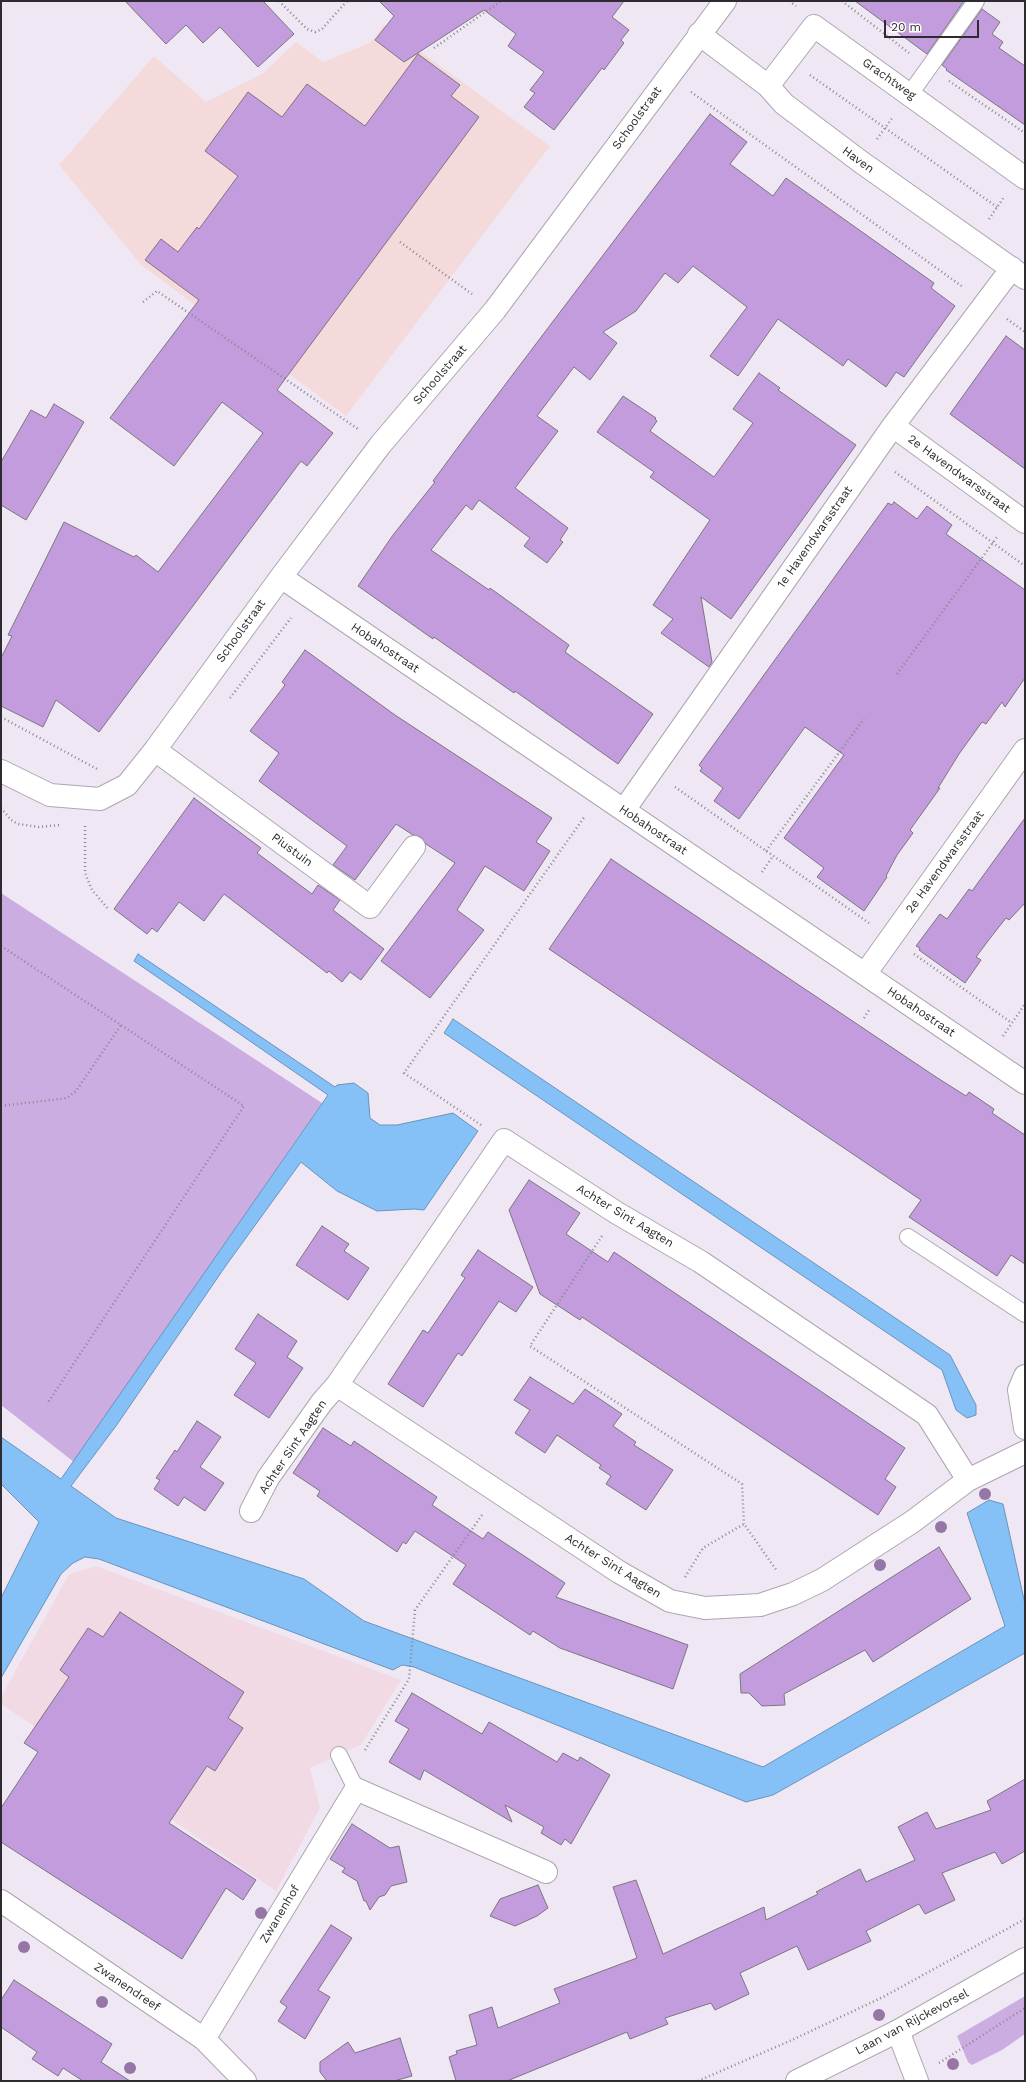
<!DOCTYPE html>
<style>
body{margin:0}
#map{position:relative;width:1026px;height:2082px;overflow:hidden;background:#efe8f4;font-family:"Work Sans",sans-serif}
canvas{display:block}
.frame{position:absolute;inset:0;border:2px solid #2d2b2f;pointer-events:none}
.scale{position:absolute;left:884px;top:20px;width:95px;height:18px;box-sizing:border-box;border:2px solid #2d2b2f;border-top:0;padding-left:5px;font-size:12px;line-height:14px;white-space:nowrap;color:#2d2b2f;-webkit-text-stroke:3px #fff;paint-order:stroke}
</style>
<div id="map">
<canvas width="1026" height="2082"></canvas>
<div class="frame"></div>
<div class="scale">20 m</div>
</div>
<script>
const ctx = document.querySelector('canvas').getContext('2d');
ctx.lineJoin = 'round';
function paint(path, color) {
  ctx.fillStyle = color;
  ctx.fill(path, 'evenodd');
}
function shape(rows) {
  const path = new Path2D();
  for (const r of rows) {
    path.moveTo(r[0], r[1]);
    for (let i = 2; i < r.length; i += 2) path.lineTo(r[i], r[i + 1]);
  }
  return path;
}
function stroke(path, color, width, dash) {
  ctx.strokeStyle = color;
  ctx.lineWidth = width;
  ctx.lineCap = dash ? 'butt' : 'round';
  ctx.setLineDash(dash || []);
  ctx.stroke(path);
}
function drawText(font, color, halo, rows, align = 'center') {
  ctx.font = font + ' "Work Sans",sans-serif';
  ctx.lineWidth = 3;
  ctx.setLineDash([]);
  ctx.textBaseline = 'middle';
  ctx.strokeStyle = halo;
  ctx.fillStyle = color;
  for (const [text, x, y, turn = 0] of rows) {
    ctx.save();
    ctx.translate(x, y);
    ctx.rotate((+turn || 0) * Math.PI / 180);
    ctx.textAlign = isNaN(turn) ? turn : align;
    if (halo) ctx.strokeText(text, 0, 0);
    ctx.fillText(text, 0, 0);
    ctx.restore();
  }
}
paint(shape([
 [96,1566,401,1680,361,1745,310,1768,320,1808,276,1891,1,1704,1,1697,69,1574]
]), '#f2dae5');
paint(shape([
 [384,25,550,146,346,416,141,265,59,165,154,56,206,102,262,74,296,42,323,62,370,43]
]), '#f5dadc');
paint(shape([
 [1,893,322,1103,74,1462,1,1405],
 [1025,1996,1025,2034,1002,2050,972,2065,968,2062,957,2036]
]), '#ccade1');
const water = shape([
 [138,954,335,1087,337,1085,354,1083,368,1093,370,1118,380,1125,397,1125,453,1113,478,1131,424,1210,414,1209,377,1211,337,1191,301,1162,227,1264,116,1426,71,1486,116,1518,304,1579,364,1621,763,1767,1005,1626,967,1513,989,1500,1003,1504,1025,1604,1025,1653,773,1795,746,1802,414,1667,402,1665,393,1670,99,1559,85,1557,73,1563,61,1574,1,1678,1,1598,39,1522,1,1484,1,1437,61,1479,328,1095,134,961,138,954],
 [453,1019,950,1355,976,1405,976,1415,967,1418,956,1410,942,1370,444,1033,453,1019]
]);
paint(water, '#85c0f6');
stroke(water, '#6b93ba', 1);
const building = shape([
 [125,1,263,1,294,34,258,67,220,27,203,43,186,25,166,44,125,1],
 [379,1,624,1,612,17,629,30,621,40,624,43,604,70,602,68,554,130,524,107,535,93,530,90,544,72,508,46,516,34,484,10,404,62,375,40,394,16,379,1],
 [855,1,964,1,927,54,855,1],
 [982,9,1000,22,992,34,1003,42,999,48,1025,66,1025,125,946,70,947,69,942,65,982,9],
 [418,54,460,85,451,96,479,117,277,390,333,433,307,466,301,461,99,732,56,700,43,727,1,706,1,658,12,636,8,635,64,522,134,557,136,555,158,572,263,433,222,402,174,466,110,418,199,300,145,260,161,239,178,252,197,227,199,229,238,176,205,151,248,92,282,117,307,84,365,126,418,54],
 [710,114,747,142,730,164,773,196,786,178,934,283,931,288,955,306,904,377,896,372,886,387,848,359,843,366,778,319,738,376,710,356,747,307,693,266,678,283,665,273,636,311,603,332,617,343,590,380,574,367,537,416,558,431,515,488,568,528,560,540,563,542,547,563,524,546,530,538,479,500,472,510,466,505,431,550,489,590,490,588,569,645,565,652,653,714,618,764,515,691,514,693,434,637,433,639,358,586,393,535,435,482,433,481,467,435,710,114],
 [1006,336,1025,350,1025,469,950,414,1006,336],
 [759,373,780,388,778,390,856,445,731,619,701,597,712,662,709,667,661,633,673,619,653,605,710,520,650,477,654,472,597,432,623,396,656,418,655,419,657,421,650,431,714,477,753,423,733,409,759,373],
 [54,404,84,422,26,520,1,505,1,462,31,410,46,418,54,404],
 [894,502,917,519,927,506,952,525,946,534,1025,590,1025,678,1005,707,1002,702,986,724,982,722,959,754,938,788,940,788,910,830,913,833,897,855,886,876,887,877,864,911,817,877,824,868,784,838,844,755,805,727,739,819,714,801,723,788,700,771,702,768,699,765,888,503,892,505,894,502],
 [305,650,395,715,552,818,536,842,550,851,524,891,485,866,457,910,484,930,430,998,381,961,455,863,426,844,421,837,413,835,396,824,355,880,333,865,347,846,259,781,279,753,250,731,285,685,282,682,305,650],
 [194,798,261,848,257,853,312,894,318,885,340,900,333,910,384,949,361,980,350,972,342,982,329,971,327,973,224,894,204,921,179,902,157,932,152,928,147,934,114,909,194,798],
 [1025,818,1025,903,1009,920,1006,918,991,937,976,957,981,960,965,983,919,950,920,948,916,946,940,914,947,919,969,889,972,891,1025,818],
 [611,859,936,1077,966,1096,969,1092,994,1109,992,1113,1025,1135,1025,1264,1011,1255,997,1276,909,1217,921,1200,549,949,611,859],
 [529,1180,580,1213,566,1234,608,1262,614,1252,905,1448,885,1479,896,1487,878,1515,582,1317,580,1320,540,1294,509,1210,529,1180],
 [322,1226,349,1244,344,1251,369,1268,348,1300,296,1265,322,1226],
 [478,1250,533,1287,516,1312,499,1301,462,1356,458,1353,423,1407,388,1384,423,1330,428,1333,465,1278,461,1275,478,1250],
 [258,1314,297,1341,287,1357,303,1368,269,1418,234,1395,256,1363,235,1349,258,1314],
 [530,1377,573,1404,585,1389,622,1414,613,1426,636,1442,634,1445,673,1470,646,1510,606,1484,611,1476,599,1468,601,1465,557,1435,545,1453,515,1433,530,1410,514,1400,530,1377],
 [197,1421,221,1437,200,1467,224,1483,205,1511,184,1497,178,1506,154,1489,160,1480,156,1478,175,1450,177,1452,197,1421],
 [323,1428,351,1446,354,1441,437,1497,432,1505,483,1539,488,1532,565,1583,556,1597,688,1645,673,1689,560,1648,533,1631,530,1635,453,1584,466,1565,415,1531,406,1544,403,1542,397,1552,317,1496,320,1491,293,1473,323,1428],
 [939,1547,971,1599,873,1662,865,1650,784,1694,785,1705,762,1706,749,1693,741,1693,740,1674,939,1547],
 [120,1612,244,1692,228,1718,243,1728,215,1771,207,1766,169,1823,256,1880,243,1900,226,1888,182,1959,1,1842,1,1808,38,1752,24,1743,69,1677,60,1670,88,1628,103,1637,120,1612],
 [412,1693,482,1734,489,1722,557,1762,563,1753,578,1761,580,1757,610,1775,571,1844,565,1839,561,1845,541,1833,544,1827,505,1805,512,1822,424,1770,420,1780,389,1762,409,1729,395,1721,412,1693],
 [1025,1779,1025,1851,1002,1864,995,1852,942,1873,955,1900,925,1914,919,1904,866,1931,871,1941,808,1970,797,1946,740,1973,749,1994,715,2010,711,2003,665,2018,668,2024,630,2039,627,2032,507,2081,456,2081,449,2057,457,2054,456,2051,477,2045,469,2015,492,2007,498,2028,560,2003,554,1989,637,1958,613,1887,636,1880,663,1954,764,1907,766,1920,818,1894,816,1892,860,1869,866,1882,915,1860,898,1827,927,1812,936,1829,991,1810,987,1801,1025,1779],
 [352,1824,390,1848,399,1846,407,1882,391,1886,385,1895,379,1897,370,1910,366,1901,364,1901,357,1881,342,1872,345,1868,330,1859,352,1824],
 [538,1885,548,1908,537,1916,515,1926,490,1916,500,1899,538,1885],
 [331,1925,352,1938,318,1990,330,1997,305,2039,278,2021,287,2007,280,2002,331,1925],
 [14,1980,112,2044,101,2062,130,2081,83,2081,63,2068,58,2076,32,2059,37,2052,1,2027,1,2000,14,1980],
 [400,2038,412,2076,394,2081,327,2081,320,2072,320,2062,348,2042,355,2053,400,2038]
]);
paint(building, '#c29cdd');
stroke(building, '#7b7580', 1);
const lane = shape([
 [910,94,976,1],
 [908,1237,1025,1314],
 [339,1755,356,1789]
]);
const street = shape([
 [699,34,768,86,784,104,861,162,1025,278],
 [768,86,814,26,1025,178],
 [893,426,1025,522],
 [281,577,1025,1083],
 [155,750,370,907,414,847],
 [1,771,50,795,100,799,127,785,155,750,281,577,381,444,495,310,725,1],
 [624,810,893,426,1012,268],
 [865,974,1025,750],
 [1025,1376,1019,1390,1025,1428],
 [968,1480,1025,1452],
 [251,1511,268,1478,322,1402,337,1385,504,1140,617,1213,701,1262,927,1415,968,1480,912,1522,822,1580,793,1594,760,1605,705,1608,670,1601,619,1572,337,1385],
 [1,1901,204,2039,245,2081],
 [898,2031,917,2081],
 [204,2039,356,1789,546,1872]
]);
const secondary = shape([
 [797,2081,898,2031,1025,1959]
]);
stroke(lane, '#ada6b1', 18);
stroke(street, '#ada6b1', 24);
stroke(secondary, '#ada6b1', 24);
stroke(shape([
 [279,1,307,29,315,32,322,29,347,1],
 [789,1,796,6],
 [842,1,909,53],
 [434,48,501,1],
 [810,75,997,207],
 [949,81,1025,133],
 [691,92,963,287],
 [877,139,893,117],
 [989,219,1004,197],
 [400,242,472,294],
 [143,302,157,291,358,429],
 [1007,319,1025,332],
 [895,472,1025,566],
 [897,674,997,537],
 [230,698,291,618],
 [1,717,97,769],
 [675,787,869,923],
 [1,808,11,820,18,824,39,827,60,825],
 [85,826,85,873,92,890,109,910],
 [766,851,864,719],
 [762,872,773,856],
 [1,946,244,1106,47,1404],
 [914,954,1012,1023],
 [864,1018,869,1010],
 [1003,1036,1025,1004],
 [1,1106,67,1098,76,1091,121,1025],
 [481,1125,404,1073,585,816],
 [602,1236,530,1346,742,1484,744,1524],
 [685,1577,703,1548,744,1524,777,1571],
 [365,1750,409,1679,415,1610,482,1515],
 [939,2063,1025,2008],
 [698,2081,792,2040,883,1997,1025,1919]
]), '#8b878f', 2.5, [1, 3]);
stroke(lane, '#fff', 16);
stroke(street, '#fff', 22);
stroke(secondary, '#fff', 22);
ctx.fillStyle = '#9576a5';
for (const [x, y] of [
 [985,1494],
 [941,1527],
 [880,1565],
 [261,1913],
 [24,1947],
 [102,2002],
 [879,2015],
 [953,2064],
 [130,2068]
]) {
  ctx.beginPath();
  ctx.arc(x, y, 6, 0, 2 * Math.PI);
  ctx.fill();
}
drawText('12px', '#2d2b2f', '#fff', [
 ["Grachtweg",889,79,35],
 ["Schoolstraat",637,118,-54],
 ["Haven",858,160,36],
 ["Schoolstraat",440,375,-49],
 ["2e Havendwarsstraat",959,474,36],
 ["1e Havendwarsstraat",815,537,-55],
 ["Schoolstraat",241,631,-54],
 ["Hobahostraat",385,648,34],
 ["Hobahostraat",653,830,34],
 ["Piustuin",292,850,36],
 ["2e Havendwarsstraat",945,862,-54],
 ["Hobahostraat",921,1012,34],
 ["Achter Sint Aagten",625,1216,31],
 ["Achter Sint Aagten",293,1447,-56],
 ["Achter Sint Aagten",613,1566,32],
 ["Zwanenhof",280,1914,-59],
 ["Zwanendreef",127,1987,34],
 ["Laan van Rijckevorsel",912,2022,-28]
]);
</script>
